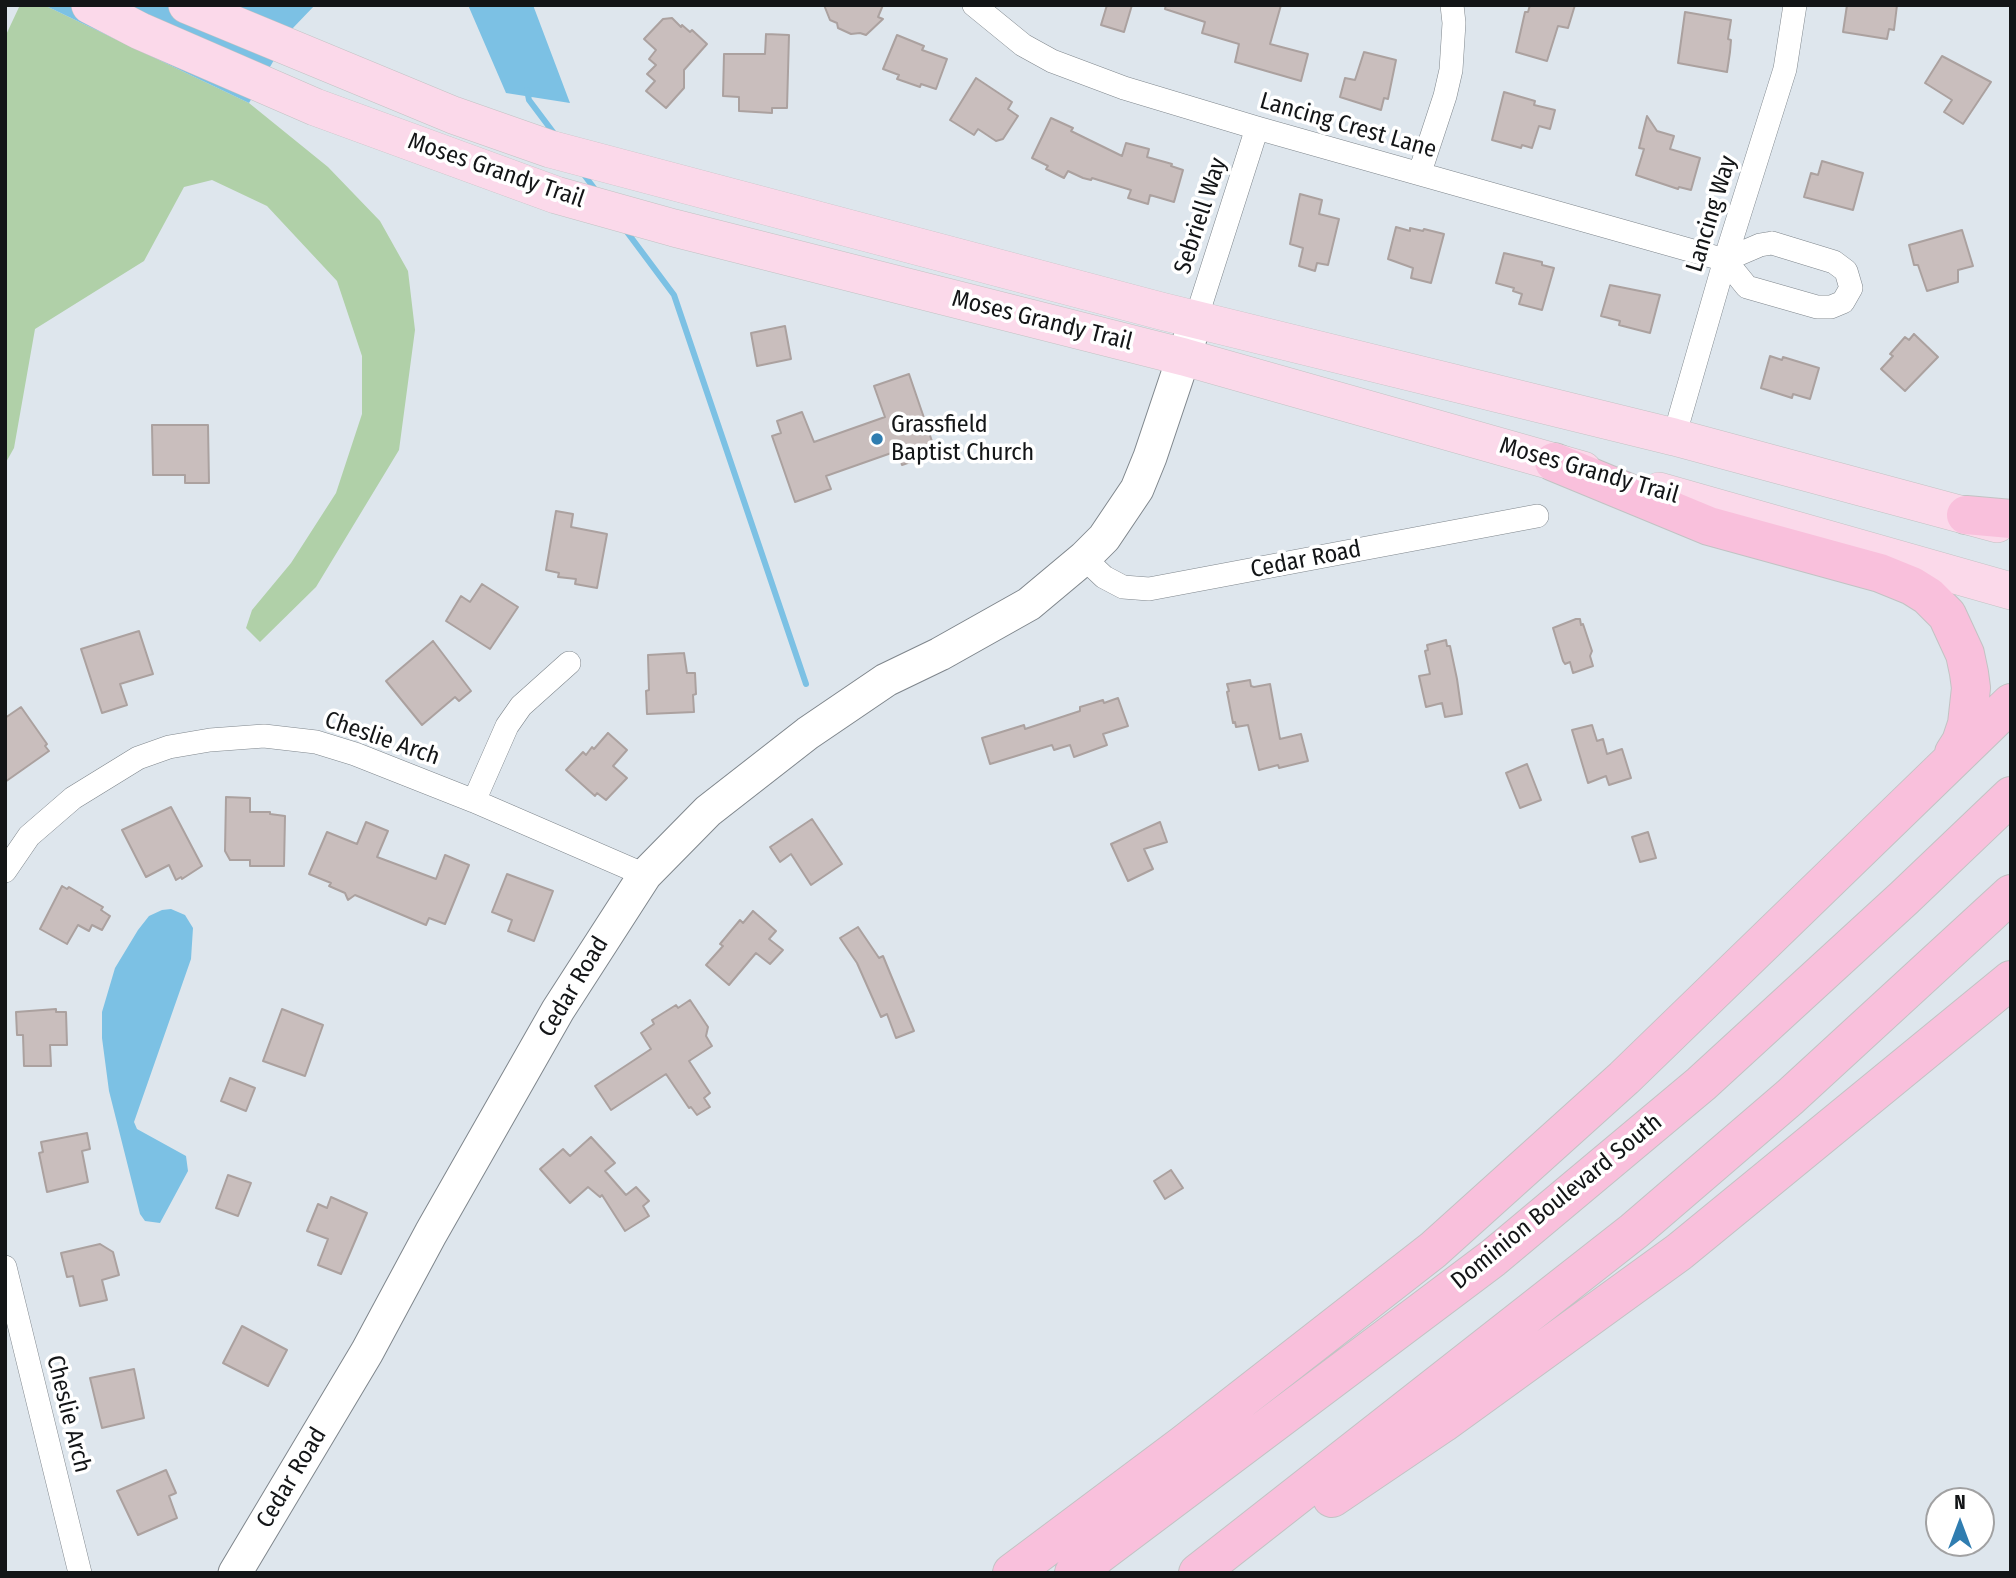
<!DOCTYPE html>
<style>
body{margin:0}
#map{position:relative;width:2016px;height:1578px;overflow:hidden;background:#dee6ed;font-family:"Fira Sans Condensed",sans-serif}
canvas{display:block}
.frame{position:absolute;inset:0;border:7px solid #131517;pointer-events:none}
.north{position:absolute;left:1925px;top:1487px;width:70px;height:70px;box-sizing:border-box;background:#fff;border:2px solid #a1a1a2;border-radius:50%;rotate:0deg;font-size:19px;font-weight:700;line-height:28px;text-align:center;color:#131517}
.north::after{content:'';display:block;margin:auto;width:24px;height:32px;background:#307db0;clip-path:polygon(50% 0,100% 100%,50% 72%,0 100%)}
</style>
<div id="map">
<canvas width="2016" height="1578"></canvas>
<div class="frame"></div>
<div class="north">N</div>
</div>
<script>
const ctx = document.querySelector('canvas').getContext('2d');
ctx.lineJoin = 'round';
function paint(path, color) {
  ctx.fillStyle = color;
  ctx.fill(path, 'evenodd');
}
function shape(rows) {
  const path = new Path2D();
  for (const r of rows) {
    path.moveTo(r[0], r[1]);
    for (let i = 2; i < r.length; i += 2) path.lineTo(r[i], r[i + 1]);
  }
  return path;
}
function stroke(path, color, width, dash) {
  ctx.strokeStyle = color;
  ctx.lineWidth = width;
  ctx.lineCap = dash ? 'butt' : 'round';
  ctx.setLineDash(dash || []);
  ctx.stroke(path);
}
function drawText(font, color, halo, rows, align = 'center') {
  ctx.font = font + ' "Fira Sans Condensed",sans-serif';
  ctx.lineWidth = 7;
  ctx.setLineDash([]);
  ctx.textBaseline = 'middle';
  ctx.strokeStyle = halo;
  ctx.fillStyle = color;
  for (const [text, x, y, turn = 0] of rows) {
    ctx.save();
    ctx.translate(x, y);
    ctx.rotate((+turn || 0) * Math.PI / 180);
    ctx.textAlign = isNaN(turn) ? turn : align;
    if (halo) ctx.strokeText(text, 0, 0);
    ctx.fillText(text, 0, 0);
    ctx.restore();
  }
}
paint(shape([
 [20,5,44,5,249,103,328,167,380,221,408,271,415,330,399,450,316,587,260,642,246,628,252,610,291,563,336,493,362,414,362,356,337,281,267,206,212,180,184,187,144,261,35,329,14,448,5,464,5,37]
]), '#b0d0a8');
paint(shape([
 [44,5,315,5,292,29,249,103],
 [468,5,533,5,570,103,506,93],
 [171,909,185,915,193,928,191,959,134,1122,137,1129,186,1156,188,1171,160,1223,145,1221,140,1214,109,1091,102,1038,102,1012,115,968,138,930,149,916,162,910]
]), '#7cc1e4');
stroke(shape([
 [527,90,529,100,553,132],
 [585,176,594,188],
 [627,232,674,295,806,684]
]), '#7cc1e4', 6);
const building = shape([
 [824,5,883,5,878,17,883,19,866,35,860,33,851,34,838,28,837,23,830,20,824,5],
 [1107,5,1132,5,1124,32,1101,25,1107,5],
 [1166,5,1281,5,1270,44,1308,54,1301,81,1235,62,1239,44,1202,33,1205,22,1165,9,1166,5],
 [1530,5,1575,5,1568,28,1558,26,1547,61,1516,52,1525,12,1528,12,1530,5],
 [1847,5,1897,5,1894,30,1889,29,1887,39,1843,32,1847,5],
 [1685,12,1731,20,1728,39,1731,40,1730,52,1727,72,1678,63,1685,12],
 [672,18,681,27,682,25,690,32,692,30,707,44,684,70,684,88,666,108,646,91,655,81,647,74,656,65,649,59,656,50,644,39,663,19,672,18],
 [766,34,789,35,787,108,772,108,772,113,739,111,739,97,723,96,724,54,765,54,766,34],
 [897,35,924,46,922,50,947,59,936,89,921,84,920,87,897,79,899,75,883,69,897,35],
 [1364,52,1396,60,1388,99,1384,98,1381,110,1340,97,1345,78,1355,80,1364,52],
 [1942,56,1991,82,1963,124,1944,112,1952,100,1925,83,1942,56],
 [976,78,1012,102,1008,109,1018,116,1003,139,996,141,978,129,974,135,950,120,976,78],
 [1504,92,1535,101,1534,105,1555,110,1550,129,1539,126,1532,148,1522,145,1521,148,1492,140,1504,92],
 [1647,116,1657,131,1674,136,1670,149,1700,158,1691,190,1679,187,1678,189,1636,175,1644,149,1639,148,1647,116],
 [1051,118,1073,128,1071,131,1122,156,1126,143,1149,149,1147,157,1172,164,1171,166,1183,170,1174,202,1150,195,1148,204,1128,198,1131,190,1092,178,1091,180,1083,178,1068,171,1064,178,1046,169,1048,166,1032,158,1051,118],
 [1822,161,1863,173,1853,210,1804,197,1811,173,1818,175,1822,161],
 [1300,194,1322,200,1319,214,1339,219,1328,265,1317,263,1315,271,1299,266,1303,248,1290,244,1300,194],
 [1396,227,1410,231,1410,228,1423,231,1424,229,1444,234,1431,283,1411,278,1413,268,1388,259,1396,227],
 [1962,230,1973,266,1958,270,1958,282,1927,291,1918,265,1914,265,1909,245,1962,230],
 [1504,253,1542,262,1542,265,1554,268,1542,310,1519,304,1522,294,1513,291,1514,288,1496,283,1504,253],
 [1610,285,1660,295,1650,333,1619,325,1620,321,1601,316,1610,285],
 [785,326,791,359,757,366,751,333,785,326],
 [1914,334,1938,357,1905,391,1881,369,1893,356,1890,354,1905,337,1909,340,1914,334],
 [1770,356,1782,360,1783,357,1819,368,1810,399,1793,394,1792,398,1761,388,1770,356],
 [909,374,936,453,902,465,897,451,826,476,831,489,795,502,772,436,781,433,777,421,802,412,814,442,885,417,874,386,909,374],
 [152,425,208,425,209,483,185,483,185,475,153,475,152,425],
 [556,511,573,514,571,527,607,534,597,588,575,584,576,579,558,577,559,573,546,570,556,511],
 [482,584,518,607,490,649,446,621,461,596,470,602,482,584],
 [1576,619,1580,619,1581,625,1583,624,1592,651,1590,656,1593,666,1573,673,1570,662,1565,664,1563,661,1553,628,1576,619],
 [139,631,153,674,120,684,127,705,102,713,81,649,139,631],
 [1446,640,1447,646,1450,646,1457,679,1462,714,1445,717,1442,703,1426,707,1419,676,1430,674,1425,651,1428,650,1427,645,1446,640],
 [433,641,471,691,459,701,455,697,422,725,386,681,433,641],
 [684,653,687,673,695,673,696,694,693,695,694,712,647,714,646,691,649,690,648,655,684,653],
 [1250,680,1251,686,1254,687,1270,684,1280,739,1301,734,1308,761,1279,768,1278,765,1259,770,1248,725,1236,727,1235,722,1233,723,1227,692,1229,691,1227,684,1250,680],
 [1118,698,1128,726,1103,734,1107,745,1074,757,1070,745,1054,750,1052,745,990,764,982,738,1024,725,1025,729,1080,711,1080,707,1103,700,1104,703,1118,698],
 [21,707,47,744,45,746,49,751,5,782,5,718,21,707],
 [1592,725,1597,741,1603,739,1607,754,1622,749,1631,778,1609,785,1606,776,1588,783,1572,730,1592,725],
 [608,733,627,750,613,766,627,778,606,800,597,793,595,796,566,770,583,752,586,755,592,747,594,749,608,733],
 [1527,764,1541,800,1520,808,1506,773,1527,764],
 [226,797,250,798,250,812,270,812,270,814,285,816,284,866,250,866,250,860,230,860,225,851,226,797],
 [171,807,202,866,182,879,181,877,176,880,169,865,146,877,122,830,171,807],
 [812,819,842,864,811,885,791,854,780,862,770,847,812,819],
 [366,822,388,831,377,857,436,879,445,855,469,865,445,924,429,918,426,925,355,895,348,900,345,893,329,886,331,883,309,874,327,832,357,844,366,822],
 [1160,822,1167,842,1144,849,1153,869,1128,881,1111,844,1160,822],
 [1648,832,1656,858,1640,862,1632,837,1648,832],
 [507,874,553,891,534,941,508,931,512,920,492,912,507,874],
 [62,886,67,889,69,887,103,907,101,910,110,916,102,930,92,925,89,931,78,925,67,944,40,929,62,886],
 [753,911,776,931,769,939,783,950,770,964,756,953,729,985,706,965,723,946,720,944,740,920,743,923,753,911],
 [858,927,879,958,883,956,914,1031,896,1038,887,1014,881,1017,857,963,840,938,858,927],
 [690,1000,708,1027,706,1036,712,1046,689,1061,710,1093,704,1098,710,1107,697,1115,691,1107,689,1108,666,1074,611,1110,595,1086,651,1049,641,1033,654,1024,652,1020,676,1005,678,1008,690,1000],
 [56,1009,56,1012,66,1012,67,1045,50,1045,51,1066,24,1066,23,1035,17,1035,16,1012,56,1009],
 [282,1009,323,1025,305,1076,263,1061,282,1009],
 [230,1078,255,1088,246,1111,221,1101,230,1078],
 [87,1133,90,1149,82,1151,88,1182,47,1192,39,1153,43,1152,41,1142,87,1133],
 [591,1137,615,1163,605,1171,626,1195,636,1187,649,1201,643,1206,649,1216,625,1231,602,1195,600,1197,588,1187,570,1203,540,1169,563,1149,570,1156,591,1137],
 [1171,1170,1183,1188,1165,1199,1154,1181,1171,1170],
 [228,1175,251,1183,238,1216,216,1208,228,1175],
 [331,1197,367,1213,341,1274,318,1265,328,1239,307,1231,318,1204,327,1208,331,1197],
 [100,1244,113,1252,119,1275,102,1280,107,1300,80,1306,73,1276,67,1277,61,1253,100,1244],
 [242,1326,287,1350,268,1386,223,1363,242,1326],
 [134,1369,144,1418,102,1428,90,1378,134,1369],
 [166,1470,176,1493,169,1496,177,1518,138,1535,117,1491,166,1470]
]);
paint(building, '#c9bebd');
stroke(building, '#aba19f', 2);
const street = shape([
 [974,5,1023,45,1052,61,1124,88,1257,128,1725,260],
 [1420,172,1445,96,1451,70,1454,23,1452,5],
 [1772,243,1834,262,1846,271,1851,288,1843,302,1831,307,1817,307,1747,287,1725,260,1760,245,1772,243],
 [1196,319,1257,128],
 [1674,437,1725,260,1785,69,1795,5],
 [1084,558,1104,577,1123,587,1149,589,1537,516],
 [474,801,507,726,521,706,569,663],
 [5,871,29,836,73,798,138,758,169,747,210,740,264,736,316,742,355,754,474,801,645,875],
 [5,1267,80,1573]
]);
const secondary = shape([
 [235,1573,367,1352,431,1233,558,1010,645,875,708,811,808,733,886,680,940,654,1029,604,1084,558,1104,538,1137,489,1150,457,1192,332]
]);
const primary = shape([
 [90,5,140,31,315,107,556,195,674,228,1184,357,1583,470],
 [187,5,453,115,550,149,1161,311,1674,437,1997,524],
 [1659,491,2011,591]
]);
const highway = shape([
 [1554,462,1709,526,1880,573,1912,586,1928,596,1947,615,1965,654,1969,673,1971,688,1967,724,1961,742,1954,753],
 [1966,515,2011,519],
 [1332,1498,1443,1423,1679,1252,2011,980],
 [1012,1573,1183,1445,1433,1250,1624,1078,2011,703],
 [1074,1573,1493,1258,1701,1084,1904,898,2011,796],
 [1198,1573,1634,1231,1790,1097,2011,894]
]);
stroke(street, '#7f868c', 24);
stroke(secondary, '#7f868c', 35);
stroke(primary, '#c2c2c3', 38);
stroke(highway, '#c2c2c3', 40);
stroke(street, '#fff', 23);
stroke(secondary, '#fff', 33);
stroke(primary, '#fbd9ea', 37);
stroke(highway, '#f9c0dc', 38);
for (const [x, y, r, color] of [
 [877,439,7,"#307db0"]
]) {
  const dot = new Path2D();
  dot.arc(x, y, r, 0, 2 * Math.PI);
  ctx.fillStyle = color;
  ctx.fill(dot);
  stroke(dot, '#fff', 2.5);
}
drawText('24px', '#131517', '#fff', [
 ["Lancing Crest Lane",1348,126,16],
 ["Moses Grandy Trail",496,171,19],
 ["Lancing Way",1712,214,-73],
 ["Sebriell Way",1201,216,-72],
 ["Moses Grandy Trail",1042,321,14],
 ["Moses Grandy Trail",1589,471,16],
 ["Cedar Road",1306,560,-11],
 ["Cheslie Arch",382,739,19],
 ["Cedar Road",574,987,-59],
 ["Dominion Boulevard South",1557,1202,-39],
 ["Cheslie Arch",68,1414,76],
 ["Cedar Road",292,1478,-59]
]);
drawText('24px', '#131517', '#fff', [
 ["Grassfield",891,425],
 ["Baptist Church",891,453]
], 'left');
</script>
